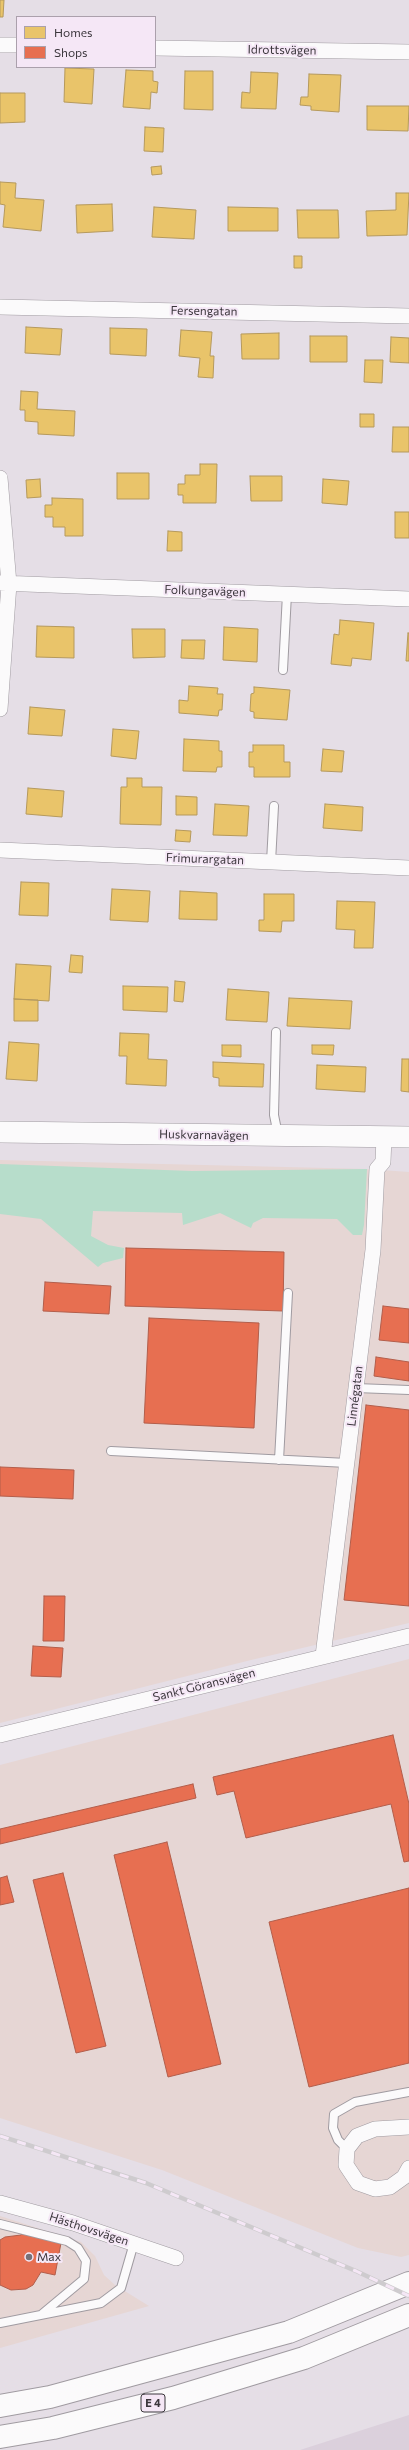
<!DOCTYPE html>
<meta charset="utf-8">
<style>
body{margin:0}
#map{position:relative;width:409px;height:2450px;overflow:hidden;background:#e5dee6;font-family:Commissioner,sans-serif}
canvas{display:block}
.legend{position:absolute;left:16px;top:16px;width:140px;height:52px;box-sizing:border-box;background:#f5e7f6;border:1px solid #aba0ac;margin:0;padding:5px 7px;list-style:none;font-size:12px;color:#3b363c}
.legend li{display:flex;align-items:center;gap:8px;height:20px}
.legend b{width:20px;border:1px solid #aba0ac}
</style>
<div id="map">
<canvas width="409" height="2450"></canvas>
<ul class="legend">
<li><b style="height:11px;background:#e9c46a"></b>Homes</li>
<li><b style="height:11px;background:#e76f51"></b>Shops</li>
</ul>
</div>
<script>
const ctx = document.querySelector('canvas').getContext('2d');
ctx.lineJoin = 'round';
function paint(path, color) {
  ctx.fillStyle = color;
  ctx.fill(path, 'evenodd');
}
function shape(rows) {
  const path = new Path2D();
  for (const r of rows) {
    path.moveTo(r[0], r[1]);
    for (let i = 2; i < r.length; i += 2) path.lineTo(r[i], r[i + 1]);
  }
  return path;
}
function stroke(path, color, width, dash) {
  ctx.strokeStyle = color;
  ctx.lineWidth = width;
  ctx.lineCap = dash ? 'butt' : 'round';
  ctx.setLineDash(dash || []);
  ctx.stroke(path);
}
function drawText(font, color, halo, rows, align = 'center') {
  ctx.font = font + ' Commissioner,sans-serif';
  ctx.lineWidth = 4;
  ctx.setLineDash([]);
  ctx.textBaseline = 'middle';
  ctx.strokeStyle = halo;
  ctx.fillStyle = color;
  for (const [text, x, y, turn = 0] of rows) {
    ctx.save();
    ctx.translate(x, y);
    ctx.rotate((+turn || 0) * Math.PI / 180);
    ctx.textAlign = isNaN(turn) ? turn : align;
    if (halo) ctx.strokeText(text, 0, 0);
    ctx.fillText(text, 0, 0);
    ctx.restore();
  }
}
paint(shape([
 [0,1160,367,1169,409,1172,409,1623,251,1660,0,1723],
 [409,1659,409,2255,401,2257,358,2248,162,2170,0,2118,0,1765],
 [0,2216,81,2242,95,2256,104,2275,115,2285,149,2306,0,2348]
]), '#e6d6d4');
paint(shape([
 [409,2415,409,2450,300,2450]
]), '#dbd0dc');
paint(shape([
 [0,1164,192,1171,367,1169,364,1225,362,1235,353,1235,337,1219,263,1218,253,1223,251,1228,220,1213,183,1225,182,1213,93,1211,91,1236,108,1245,124,1248,123,1258,103,1263,98,1267,41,1219,0,1214]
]), '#b7ddcb');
const homes = shape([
 [0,0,4,0,3,17,0,17,0,0],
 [65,68,94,69,92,104,64,102,65,68],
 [126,70,153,71,153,81,158,82,157,93,151,92,150,109,123,107,126,70],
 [185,71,213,71,213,110,184,109,185,71],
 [251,72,278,73,276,109,241,108,242,92,250,93,251,72],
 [309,74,341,75,339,112,311,110,311,106,300,105,301,97,308,97,309,74],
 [0,93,25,93,25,122,0,123,0,93],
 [367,106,409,106,408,131,367,130,367,106],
 [145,127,164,128,163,152,144,151,145,127],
 [161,166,162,174,152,175,151,167,161,166],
 [0,182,16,183,15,198,44,200,41,231,3,227,5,205,0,204,0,182],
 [396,193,409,193,407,235,367,236,366,211,396,210,396,193],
 [112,204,113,231,77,233,76,205,112,204],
 [154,207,196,210,194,239,152,237,154,207],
 [228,207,278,208,278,231,228,231,228,207],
 [297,210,338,210,339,238,298,238,297,210],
 [294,256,302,256,302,268,294,268,294,256],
 [26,327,62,329,60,355,25,353,26,327],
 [110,328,147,329,146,356,110,354,110,328],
 [181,330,212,332,210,356,214,356,213,378,198,377,200,358,179,356,181,330],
 [279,333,279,359,242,359,241,334,279,333],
 [310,336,347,336,347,362,310,362,310,336],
 [391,337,409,338,409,363,390,362,391,337],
 [365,360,383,360,382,383,364,382,365,360],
 [21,391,38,392,37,409,75,411,74,436,38,434,38,422,25,421,25,410,20,410,21,391],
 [360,414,374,414,374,427,360,427,360,414],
 [393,427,409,427,409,452,392,452,393,427],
 [200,464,217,464,216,503,183,503,183,495,178,495,178,484,185,484,185,475,200,475,200,464],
 [117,473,149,473,149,499,117,499,117,473],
 [250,476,282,476,282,501,251,501,250,476],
 [40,479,41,497,27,498,26,480,40,479],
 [323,479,349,481,347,505,322,503,323,479],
 [52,498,83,499,83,536,65,536,65,527,53,527,53,517,45,517,45,505,52,505,52,498],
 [395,512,409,512,409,538,395,538,395,512],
 [168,531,182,532,182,551,167,551,168,531],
 [340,620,374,623,371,660,352,658,351,666,331,664,334,634,339,635,340,620],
 [37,626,74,627,74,658,36,657,37,626],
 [224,627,258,629,257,662,223,660,224,627],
 [132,629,165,629,165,657,133,658,132,629],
 [408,633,409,633,409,661,406,661,408,633],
 [182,640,205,640,204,659,181,658,182,640],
 [189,686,218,688,217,694,223,694,222,710,219,710,218,716,179,713,179,700,188,701,189,686],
 [254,687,290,690,287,720,254,718,254,712,250,711,251,694,254,693,254,687],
 [30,707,65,710,62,736,28,734,30,707],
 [113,729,139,731,136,759,111,756,113,729],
 [184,739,219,741,219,751,222,751,222,767,217,767,216,772,183,771,184,739],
 [253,745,284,745,284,762,290,762,290,777,254,777,254,767,249,767,249,752,253,752,253,745],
 [323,749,344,751,342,772,321,771,323,749],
 [127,778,142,778,142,787,162,787,161,825,120,824,121,787,127,787,127,778],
 [28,788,64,791,62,817,26,814,28,788],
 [176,796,197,797,197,815,176,815,176,796],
 [215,804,249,806,247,836,213,835,215,804],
 [325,804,363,807,362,831,323,828,325,804],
 [176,830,191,831,190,842,175,841,176,830],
 [21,882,49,883,48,916,19,915,21,882],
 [112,889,150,891,148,922,110,920,112,889],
 [180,891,217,893,217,920,179,919,180,891],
 [264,894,294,894,294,921,282,921,281,932,259,931,259,920,264,920,264,894],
 [337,901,375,902,373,948,354,948,355,930,336,929,337,901],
 [71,955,83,956,82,973,69,972,71,955],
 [16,964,51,966,49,1001,14,999,16,964],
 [175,981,185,982,183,1002,174,1001,175,981],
 [123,986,168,987,167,1012,123,1010,123,986],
 [228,989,269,992,267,1022,226,1020,228,989],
 [289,998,352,1001,350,1029,287,1026,289,998],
 [14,999,38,1000,38,1021,14,1021,14,999],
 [120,1033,149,1034,148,1059,167,1060,166,1086,126,1084,127,1056,119,1056,120,1033],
 [9,1042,39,1044,37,1081,6,1079,9,1042],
 [222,1045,241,1045,241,1057,222,1056,222,1045],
 [312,1045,334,1045,333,1055,312,1054,312,1045],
 [402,1059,409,1059,409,1092,401,1091,402,1059],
 [213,1062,264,1064,263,1087,219,1086,219,1078,213,1077,213,1062],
 [317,1065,366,1067,365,1092,316,1089,317,1065]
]);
paint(homes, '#e9c46a');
stroke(homes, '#b5995c', 1);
const shops = shape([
 [126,1248,284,1252,283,1311,125,1306,126,1248],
 [45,1282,111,1286,109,1314,43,1311,45,1282],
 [383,1306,409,1309,409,1343,379,1340,383,1306],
 [149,1318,259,1323,254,1428,144,1423,149,1318],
 [376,1357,409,1362,409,1381,374,1376,376,1357],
 [366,1405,409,1410,409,1606,344,1600,366,1405],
 [0,1467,74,1470,73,1499,0,1496,0,1467],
 [44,1596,65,1596,64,1641,43,1641,44,1596],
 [33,1646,63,1648,61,1677,31,1676,33,1646],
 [393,1735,409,1804,409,1861,404,1862,391,1804,246,1838,234,1791,217,1795,213,1777,393,1735],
 [193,1784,196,1798,0,1844,0,1829,193,1784],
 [167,1842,221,2064,168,2077,114,1855,167,1842],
 [63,1873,106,2046,76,2053,33,1880,63,1873],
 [7,1876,14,1902,0,1905,0,1878,7,1876],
 [409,1888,409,2063,309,2087,269,1922,409,1888],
 [22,2233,61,2243,55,2275,41,2272,33,2285,26,2289,11,2290,0,2285,0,2240,5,2237,21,2235,22,2233]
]);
paint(shops, '#e76f51');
stroke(shops, '#b35e4b', 1);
const lane = shape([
 [283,670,287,594],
 [271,862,274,806],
 [276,1032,274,1115,278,1135],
 [356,1388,409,1390],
 [111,1451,347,1463],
 [279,1460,288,1293],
 [347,2149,338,2140,333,2128,334,2114,355,2102,409,2092],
 [0,2224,67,2241,78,2248,86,2261,84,2279,42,2314],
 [0,2323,101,2303,121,2288,134,2243]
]);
const street = shape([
 [0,45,17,45],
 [155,48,409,52],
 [0,307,409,316],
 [0,478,9,584,0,709],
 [0,583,409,599],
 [0,850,409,868],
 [323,1656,373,1250,377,1169,383,1162,384,1137],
 [0,1735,409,1636],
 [409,2127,375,2129,357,2136,347,2149,346,2165,358,2183,375,2189,390,2187,404,2177,409,2168],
 [0,2203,73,2223,176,2258]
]);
const secondary = shape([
 [0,1132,409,1137]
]);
const highway = shape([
 [0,2406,50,2397,289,2332,409,2283],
 [0,2437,53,2428,173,2398,304,2358,409,2315]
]);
stroke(lane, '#a09ba1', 10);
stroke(street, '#a09ba1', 16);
stroke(secondary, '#a09ba1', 22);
stroke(highway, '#a09ba1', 24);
stroke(lane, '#fbfafb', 8);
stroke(street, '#fbfafb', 15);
stroke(secondary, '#fbfafb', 21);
stroke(highway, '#fbfafb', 22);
const rail = shape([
 [0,2136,146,2183,356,2271,409,2296]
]);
stroke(rail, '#cecbce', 4.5);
stroke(rail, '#f5e7f6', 3, [9]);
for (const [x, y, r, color] of [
 [29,2257,4,"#767178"]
]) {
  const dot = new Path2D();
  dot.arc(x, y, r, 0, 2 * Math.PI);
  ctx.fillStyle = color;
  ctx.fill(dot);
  stroke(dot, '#f5e7f6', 1.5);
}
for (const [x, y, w] of [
 [153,2403,24]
]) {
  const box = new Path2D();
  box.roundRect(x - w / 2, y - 9, w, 18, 3);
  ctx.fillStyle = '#f5e7f6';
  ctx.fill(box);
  stroke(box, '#3b363c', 1);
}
drawText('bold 11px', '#3b363c', null, [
 ["E 4",153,2403]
]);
drawText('12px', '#3b363c', '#f5e7f6', [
 ["Idrottsvägen",282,50,1],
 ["Fersengatan",204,311,1],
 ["Folkungavägen",205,591,2],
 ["Frimurargatan",205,859,2],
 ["Huskvarnavägen",204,1135,1],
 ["Linnégatan",355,1396,-83],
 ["Sankt Göransvägen",204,1685,-14],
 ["Hästhovsvägen",89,2229,18]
]);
drawText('12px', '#3b363c', '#f5e7f6', [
 ["Max",37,2257]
], 'left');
</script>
